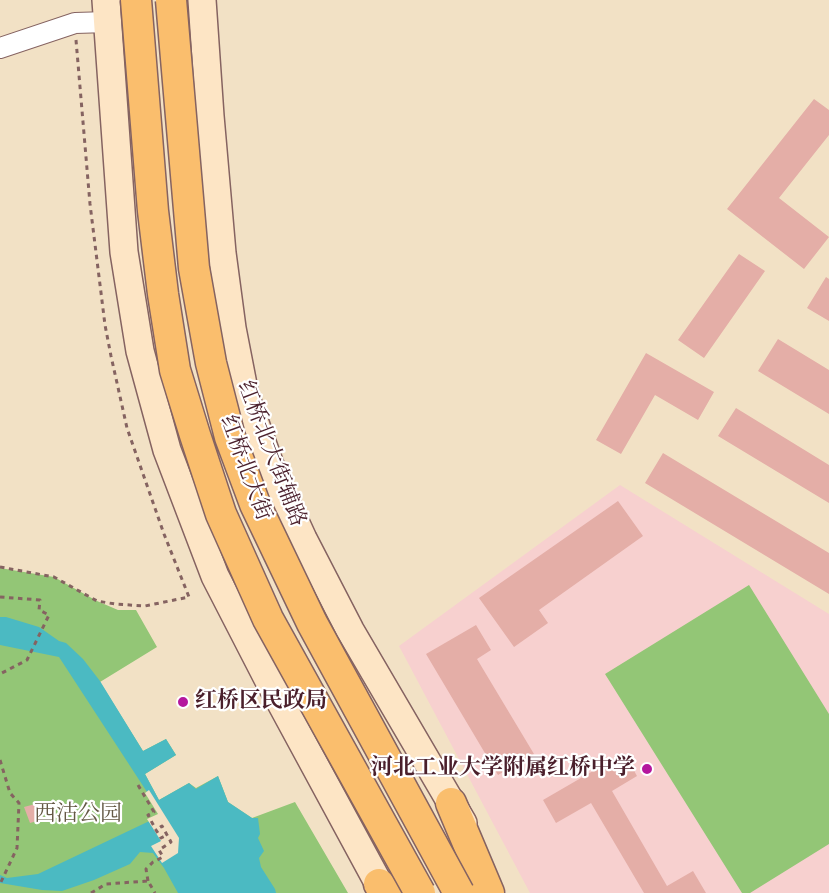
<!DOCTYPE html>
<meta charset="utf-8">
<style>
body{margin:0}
canvas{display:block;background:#f2e1c5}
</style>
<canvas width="829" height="893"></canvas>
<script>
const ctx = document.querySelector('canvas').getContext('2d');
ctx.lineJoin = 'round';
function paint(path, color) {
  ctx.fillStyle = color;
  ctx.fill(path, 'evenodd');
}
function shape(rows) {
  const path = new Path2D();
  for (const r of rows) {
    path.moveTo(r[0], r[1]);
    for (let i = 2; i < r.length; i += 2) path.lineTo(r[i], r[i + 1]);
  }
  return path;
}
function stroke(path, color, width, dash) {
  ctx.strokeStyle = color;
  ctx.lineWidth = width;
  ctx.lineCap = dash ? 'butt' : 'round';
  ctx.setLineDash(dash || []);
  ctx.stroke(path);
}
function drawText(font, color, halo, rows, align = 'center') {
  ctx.font = font + ' "IM FELL Great Primer","Noto Serif SC",serif';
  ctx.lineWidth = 4.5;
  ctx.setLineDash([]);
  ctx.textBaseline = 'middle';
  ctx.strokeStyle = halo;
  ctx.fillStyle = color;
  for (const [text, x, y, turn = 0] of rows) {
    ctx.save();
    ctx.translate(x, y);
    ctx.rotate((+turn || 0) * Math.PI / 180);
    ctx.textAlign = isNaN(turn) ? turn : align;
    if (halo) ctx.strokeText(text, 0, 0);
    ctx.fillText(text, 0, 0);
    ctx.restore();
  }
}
paint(shape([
 [620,485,829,614,829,893,530,893,399,646]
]), '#f7d0cf');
paint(shape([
 [0,568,54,577,97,601,118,610,136,610,157,647,100,682,143,751,166,739,176,755,145,774,159,800,189,783,196,788,218,776,228,802,252,818,295,802,348,893,0,893],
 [749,585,829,714,829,844,750,893,742,893,605,674]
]), '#93c676');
paint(shape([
 [0,617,6,617,39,627,59,641,66,643,83,659,100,681,143,751,166,739,176,755,145,774,159,800,189,783,196,789,218,776,228,802,252,818,258,818,260,834,258,838,264,851,259,858,261,867,275,889,276,893,178,893,164,868,153,853,140,852,130,864,94,880,62,891,42,890,0,883,0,875,7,878,38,874,162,815,59,657,0,645]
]), '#4bbac2');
paint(shape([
 [149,790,179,838,178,853,162,863,151,846,161,841,147,819,158,814,145,793]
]), '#f2e1c5');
paint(shape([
 [814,99,829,110,829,135,779,198,829,237,804,269,727,209],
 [739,254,765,271,704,358,678,340],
 [826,277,829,279,829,321,807,308],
 [778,339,829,370,829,414,758,371],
 [646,353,714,392,698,420,655,395,621,454,596,440],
 [736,408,829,465,829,503,718,436],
 [663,453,829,553,829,594,645,483],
 [618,501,643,536,539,610,548,623,514,647,479,598],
 [476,625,491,650,477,659,534,754,498,775,426,654],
 [624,753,637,776,612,791,667,886,693,871,706,893,644,893,591,803,556,823,543,800],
 [39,803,44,819,30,823,24,807]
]), '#e4aea7');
const street = shape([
 [0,48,75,23,108,22]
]);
const secondary = shape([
 [106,0,124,252,140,351,167,450,215,576,268,679,379,884],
 [202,0,210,116,222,253,232,328,245,395,274,476,303,539,350,630,463,823]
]);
const primary = shape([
 [451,803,489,893],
 [379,884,387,893]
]);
stroke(street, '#856361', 22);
stroke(secondary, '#856361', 30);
stroke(primary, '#856361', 33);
stroke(shape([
 [0,567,54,577,97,601,115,604,145,606,189,597,164,534,127,428,111,356,105,325,90,204,76,40],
 [0,597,40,600,39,610,49,615,27,660,0,674],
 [0,760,10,793,19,803,17,848,0,884],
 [138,785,154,812,148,815,156,830,161,838,167,835],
 [148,881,146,869,153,862,163,857,159,850,171,842,162,826,156,830],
 [91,893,106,884,148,881,155,893]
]), '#856361', 3, [4.5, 4.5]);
stroke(street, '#fff', 20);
stroke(secondary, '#fde5c5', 27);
stroke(primary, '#fabe6d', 30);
const primaryBridge = shape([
 [136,0,153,211,163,294,175,370,195,435,221,514,268,619,420,893],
 [171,0,194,268,211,363,230,437,255,504,312,623,459,893]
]);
stroke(primaryBridge, '#856361', 33, []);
stroke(primaryBridge, '#fabe6d', 30);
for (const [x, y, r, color] of [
 [183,702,6,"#b5179e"],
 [647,769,6,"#b5179e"]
]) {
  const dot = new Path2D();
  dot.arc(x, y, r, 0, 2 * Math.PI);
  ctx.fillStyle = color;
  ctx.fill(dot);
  stroke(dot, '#fff', 2);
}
drawText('22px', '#4a1f2b', '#fff', [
 ["红桥北大街辅路",271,454,69],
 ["红桥北大街",245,468,70]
]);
drawText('bold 22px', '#4a1f2b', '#fff', [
 ["红桥区民政局",195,702],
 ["河北工业大学附属红桥中学",635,769,"right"]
], 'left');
drawText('22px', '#645945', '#fff', [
 ["西沽公园",78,815]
]);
</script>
